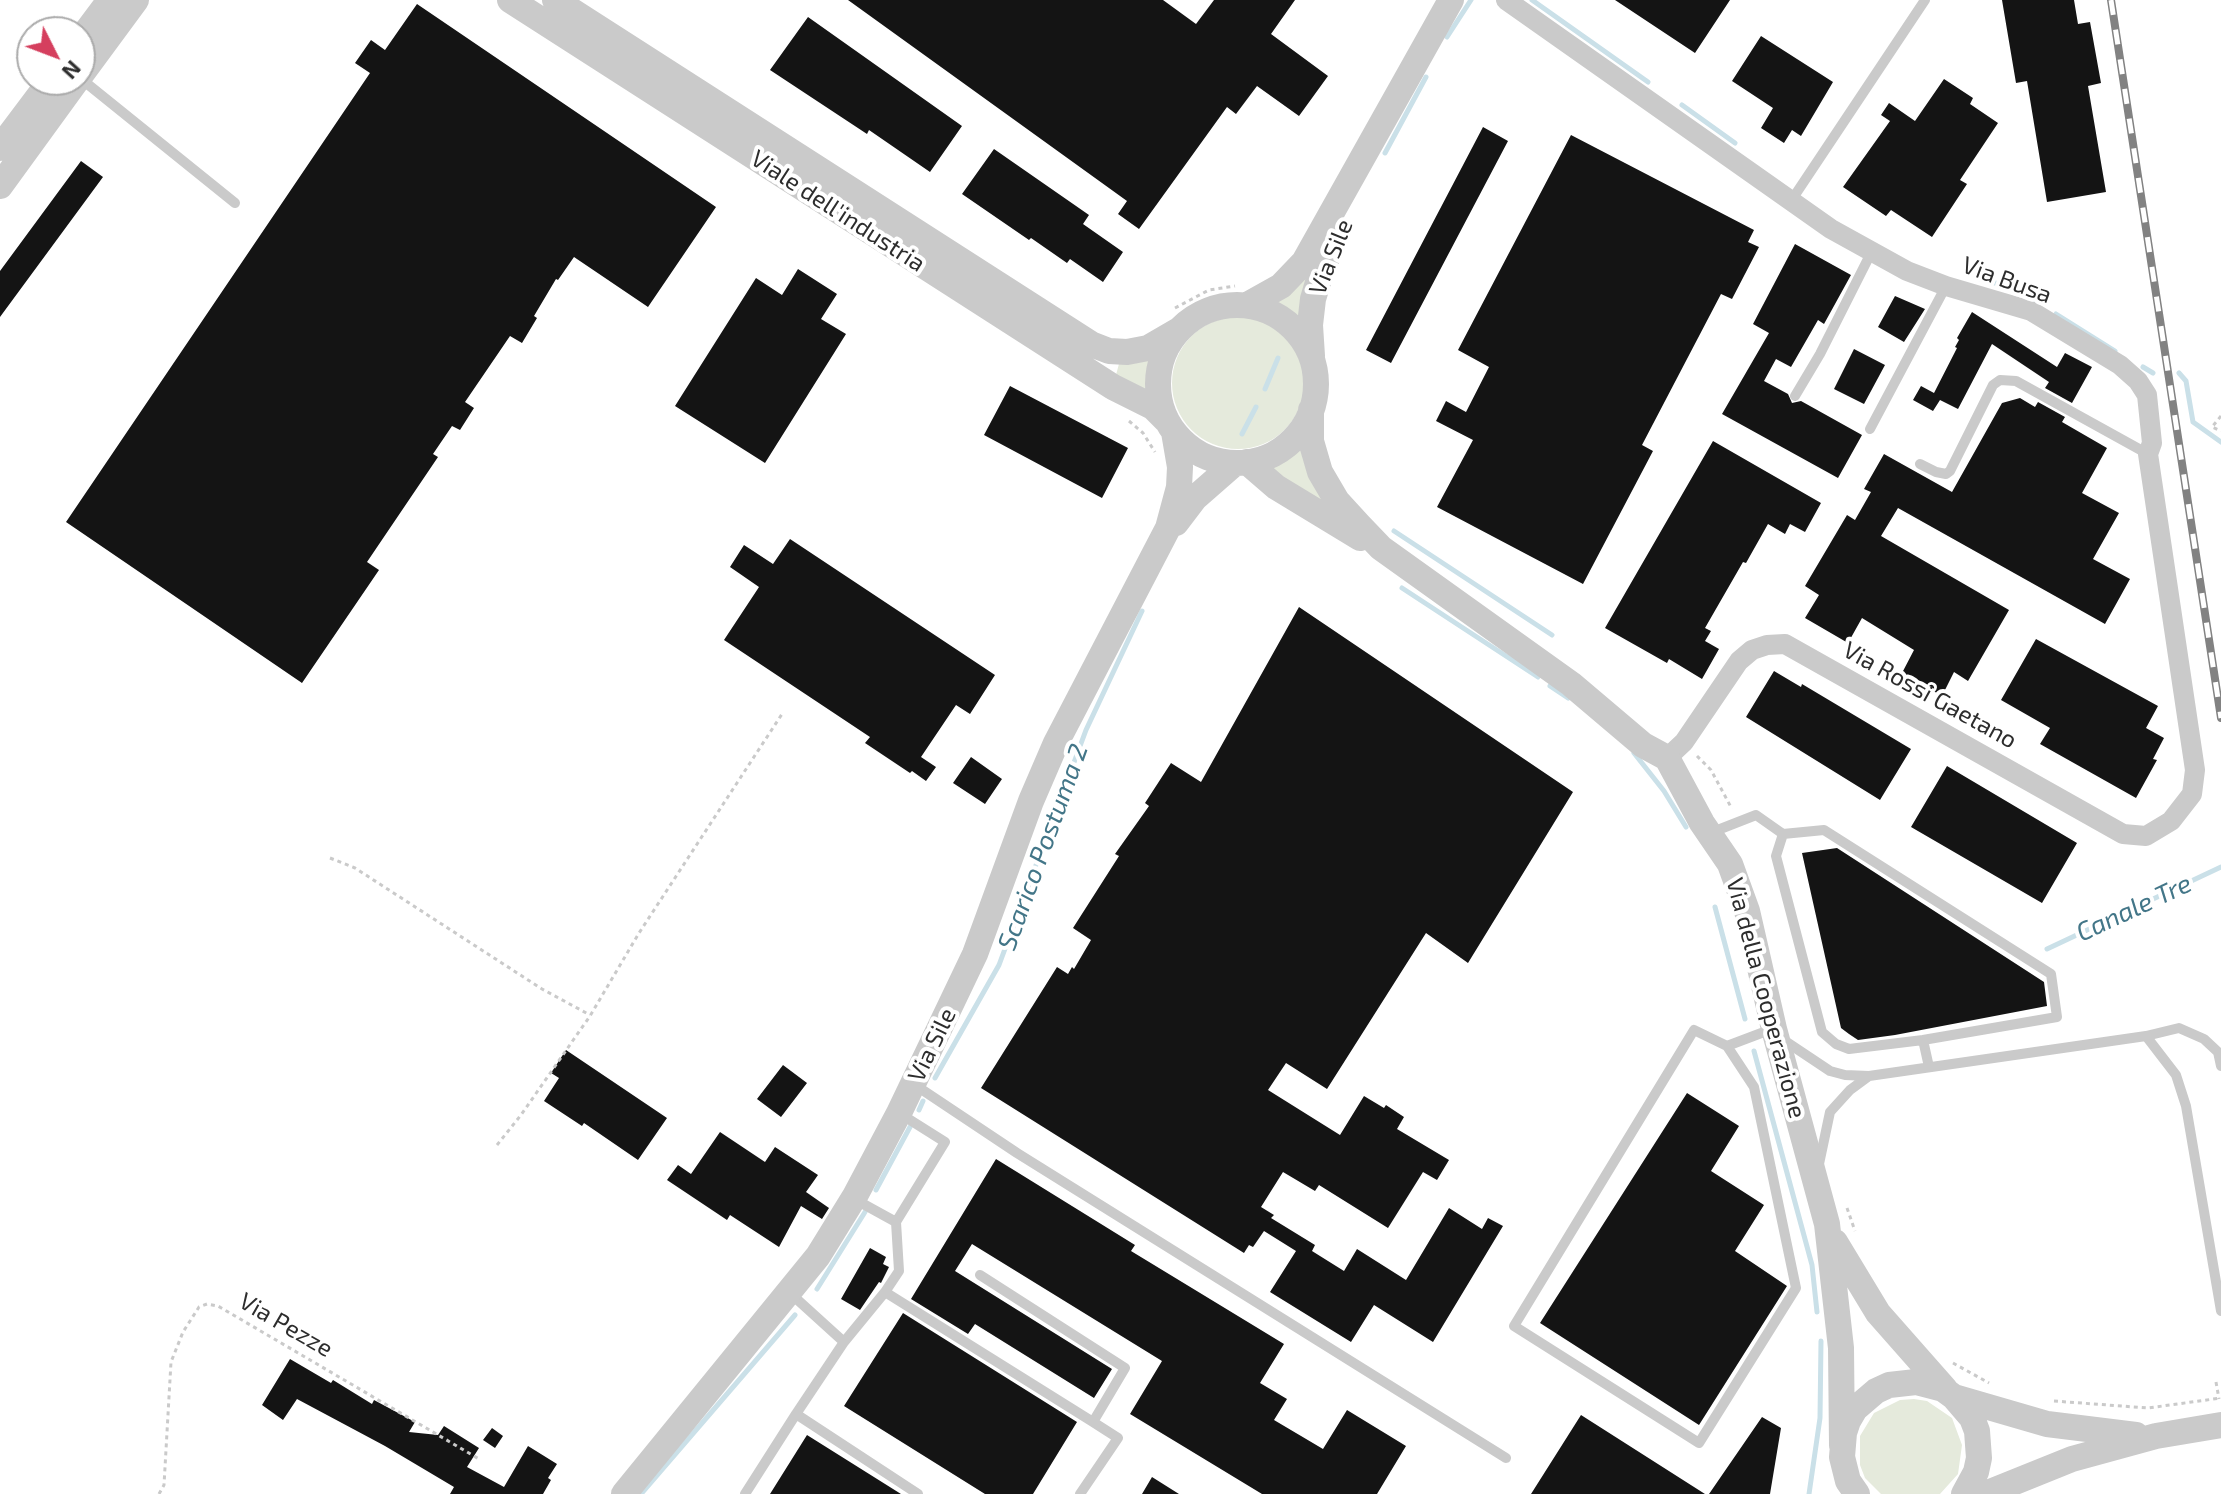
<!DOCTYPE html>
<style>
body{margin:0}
#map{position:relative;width:2221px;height:1494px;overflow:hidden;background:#fff;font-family:"Exo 2",sans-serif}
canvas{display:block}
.north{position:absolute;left:16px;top:16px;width:80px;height:80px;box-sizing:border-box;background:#fff;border:2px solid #ababab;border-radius:50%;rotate:132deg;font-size:22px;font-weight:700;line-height:32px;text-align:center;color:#2d2d2d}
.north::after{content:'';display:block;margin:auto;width:28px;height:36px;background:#d53f5e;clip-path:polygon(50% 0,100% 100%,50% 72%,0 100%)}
</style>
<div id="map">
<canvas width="2221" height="1494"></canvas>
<div class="north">N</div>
</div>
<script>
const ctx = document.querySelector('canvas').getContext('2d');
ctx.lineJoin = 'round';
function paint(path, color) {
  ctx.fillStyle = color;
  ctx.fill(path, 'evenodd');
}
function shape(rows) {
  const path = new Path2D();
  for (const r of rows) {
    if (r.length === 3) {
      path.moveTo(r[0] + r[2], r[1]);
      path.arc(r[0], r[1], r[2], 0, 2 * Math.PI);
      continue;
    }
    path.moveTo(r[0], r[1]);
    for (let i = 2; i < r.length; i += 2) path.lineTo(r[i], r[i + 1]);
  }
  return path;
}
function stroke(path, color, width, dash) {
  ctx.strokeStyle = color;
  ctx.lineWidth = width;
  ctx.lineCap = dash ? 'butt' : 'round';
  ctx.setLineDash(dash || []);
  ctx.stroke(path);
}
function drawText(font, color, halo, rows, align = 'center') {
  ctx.font = font + ' "Exo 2",sans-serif';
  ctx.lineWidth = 8;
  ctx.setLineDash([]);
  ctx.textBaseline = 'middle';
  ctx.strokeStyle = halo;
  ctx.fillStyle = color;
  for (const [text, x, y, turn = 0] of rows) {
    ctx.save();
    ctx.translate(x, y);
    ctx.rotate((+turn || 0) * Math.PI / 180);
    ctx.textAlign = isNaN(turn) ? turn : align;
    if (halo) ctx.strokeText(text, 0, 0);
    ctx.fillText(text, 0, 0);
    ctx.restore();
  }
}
paint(shape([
 [1319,247,1298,317,1270,300],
 [1238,383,66],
 [1152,356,1149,393,1116,375,1120,360],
 [1300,448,1337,509,1265,468,1287,458],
 [1914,1399,1927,1401,1952,1418,1962,1445,1958,1474,1940,1494,1881,1494,1865,1478,1860,1465,1860,1436,1874,1413,1900,1400]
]), '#e5eadc');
stroke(shape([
 [1532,0,1648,82],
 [1447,37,1471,0],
 [1682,105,1735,143],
 [1385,153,1426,77],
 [1979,279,2011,287,2037,303],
 [2056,314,2115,351],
 [2143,367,2153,373],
 [2179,373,2186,381,2193,422,2221,442],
 [1265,389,1278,358],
 [1242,434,1256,407],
 [1394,531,1552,635],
 [1402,588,1538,677],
 [1550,686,1568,698],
 [1634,753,1664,791,1686,827],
 [1715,907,1745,1019],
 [2047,949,2221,867],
 [1754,1051,1812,1265,1817,1312],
 [935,1078,999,965,1086,730,1142,611],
 [919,1110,923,1101],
 [876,1190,910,1127],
 [817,1289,865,1212],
 [641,1494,795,1315],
 [1809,1494,1820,1418,1821,1341]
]), '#cae0e8', 5);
paint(shape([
 [848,0,1163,0,1196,24,1214,0,1295,0,1271,34,1328,76,1299,116,1257,86,1236,114,1227,107,1139,229,1118,214,1127,201],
 [1615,0,1730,0,1695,53],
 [2002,0,2074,0,2078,24,2090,22,2101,83,2088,86,2106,192,2047,202,2027,81,2016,83],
 [417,4,716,207,648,307,574,257,558,280,556,279,534,316,537,318,522,343,510,336,465,402,474,408,460,430,452,426,433,454,438,457,367,562,379,570,302,683,66,522,370,73,355,63,371,40,385,50],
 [808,17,962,126,930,172,869,130,867,134,770,70],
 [1761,36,1833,82,1801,136,1792,130,1784,143,1761,128,1773,108,1732,81],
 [1944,79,1973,98,1970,104,1998,123,1960,180,1967,184,1932,237,1891,210,1886,216,1843,187,1890,121,1881,115,1889,103,1915,121],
 [1483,127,1508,141,1391,363,1366,350],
 [1571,135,1754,230,1748,242,1759,247,1732,299,1721,294,1642,445,1653,451,1583,584,1437,507,1473,440,1436,421,1446,401,1466,412,1489,367,1458,350],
 [994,149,1089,215,1083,224,1123,252,1103,282,1070,259,1067,263,1031,238,1029,240,962,194],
 [81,161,103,177,0,317,0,271],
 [1795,244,1851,275,1824,324,1818,320,1791,367,1776,359,1764,381,1788,394,1792,403,1801,401,1862,435,1838,478,1722,414,1769,333,1753,324],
 [798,269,837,294,821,319,846,334,765,463,675,406,756,278,782,295],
 [1895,296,1925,309,1904,342,1878,327],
 [1972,312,2057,367,2065,353,2092,367,2072,403,2045,388,2049,382,1992,344,1958,409,1940,400,1933,411,1913,400,1921,386,1934,393,1957,348,1955,347,1959,340,1957,338],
 [1854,349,1885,365,1864,404,1834,389],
 [1010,386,1128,448,1102,498,984,435],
 [2020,398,2035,407,2038,402,2065,417,2062,422,2107,448,2082,493,2119,513,2093,559,2130,579,2105,624,1898,508,1881,536,2009,610,1968,681,1954,672,1942,696,1902,673,1914,650,1862,618,1848,643,1805,618,1819,595,1805,586,1847,515,1855,520,1871,492,1864,489,1884,454,1952,492,2002,403],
 [1713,441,1821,503,1805,532,1790,524,1785,534,1768,524,1746,563,1743,562,1705,628,1711,631,1705,641,1719,649,1702,679,1669,659,1667,663,1605,628],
 [790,539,995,675,970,714,956,705,921,757,936,767,926,781,912,771,910,773,865,743,870,737,724,640,759,587,730,567,744,545,773,564],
 [1299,607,1573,792,1468,963,1426,933,1327,1089,1286,1063,1268,1090,1340,1135,1364,1096,1384,1108,1386,1105,1404,1117,1397,1129,1449,1160,1437,1180,1423,1172,1388,1228,1319,1185,1315,1191,1283,1172,1261,1207,1274,1215,1271,1218,1315,1245,1312,1251,1344,1271,1357,1249,1406,1280,1449,1208,1482,1229,1488,1218,1503,1226,1433,1342,1374,1305,1351,1342,1270,1292,1296,1251,1264,1231,1253,1247,1249,1245,1244,1253,981,1088,1057,967,1068,974,1072,967,1074,969,1091,940,1073,928,1119,856,1115,854,1149,806,1145,803,1171,763,1201,782],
 [2036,639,2158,706,2146,728,2164,738,2153,759,2157,760,2136,798,2040,744,2050,728,2001,700],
 [1774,671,1801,687,1802,684,1911,749,1880,800,1746,717],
 [971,757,1002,779,985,804,953,783],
 [1947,766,2077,843,2042,903,1911,827],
 [1837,848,2044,982,2047,1006,1895,1035,1858,1040,1849,1034,1841,1028,1802,853],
 [566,1050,667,1118,638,1160,584,1123,582,1126,544,1101,559,1078,551,1073],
 [783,1065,807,1083,781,1117,757,1099],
 [1687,1093,1739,1126,1711,1171,1764,1205,1735,1251,1787,1286,1699,1425,1540,1323],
 [720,1132,765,1162,775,1147,818,1175,806,1192,829,1208,822,1219,801,1206,779,1247,730,1215,727,1220,667,1180,678,1165,691,1174],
 [996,1159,1135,1245,1131,1251,1284,1344,1260,1383,1287,1399,1274,1420,1323,1449,1347,1410,1406,1446,1377,1494,1262,1494,1130,1414,1162,1361,972,1244,955,1271,1112,1369,1094,1398,975,1324,968,1334,911,1299],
 [870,1248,886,1257,883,1264,889,1267,881,1283,879,1282,860,1310,841,1299],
 [903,1313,1077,1422,1033,1494,985,1494,844,1406],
 [290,1359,331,1383,333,1380,372,1404,374,1400,415,1422,409,1432,438,1435,444,1426,479,1448,467,1467,504,1487,528,1446,557,1464,548,1478,551,1480,543,1494,450,1494,454,1487,385,1446,297,1399,283,1420,262,1405],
 [1581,1415,1705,1494,1531,1494],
 [1762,1417,1781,1428,1770,1494,1709,1494],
 [492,1428,503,1436,495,1448,483,1440],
 [807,1435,901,1494,770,1494],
 [1152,1477,1179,1494,1142,1494]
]), '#141414');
stroke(shape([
 [1175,308,1209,290,1235,286],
 [2221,416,2212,427,2221,431],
 [1129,421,1143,433,1155,452],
 [1697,756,1711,770,1732,809],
 [330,858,355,868,542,989,590,1015],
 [497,1145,521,1115,590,1016,639,933,782,714],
 [1847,1208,1855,1231],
 [1953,1363,1989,1383],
 [2216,1382,2219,1399],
 [2054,1401,2148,1408,2221,1398],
 [159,1494,164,1485,171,1362,183,1332,199,1307,207,1304,218,1306,479,1459]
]), '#cacaca', 3, [4, 4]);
stroke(shape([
 [80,78,235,203],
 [1791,201,1925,0],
 [1795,396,1820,354,1871,253],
 [1870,429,1946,286],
 [1920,464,1936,472,1946,474,1950,471,1993,385,2000,380,2016,381,2148,454],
 [1710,833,1756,815,1783,834],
 [1782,1039,1830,1071,1845,1075,1869,1076,2146,1036],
 [1923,1040,2057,1017,2051,974,1824,830,1783,834,1776,856,1822,1032,1836,1044,1849,1049,1923,1040,1929,1067],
 [1727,1046,1694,1030,1514,1326,1699,1443,1796,1288,1754,1087,1727,1046,1772,1029],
 [2221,1066,2218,1052,2204,1039,2179,1028,2146,1036,2176,1075,2186,1106,2221,1311],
 [915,1085,1017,1153,1506,1458],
 [1819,1164,1830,1112,1850,1090,1869,1076],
 [856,1200,896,1222],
 [885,1292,899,1271,896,1222,945,1142,899,1113],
 [790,1293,844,1342,885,1292,1093,1422,1125,1368,980,1275],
 [844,1342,796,1414,918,1494],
 [745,1494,796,1414],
 [1080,1494,1118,1438,1093,1422]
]), '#cacaca', 10);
stroke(shape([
 [1506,0,1831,229,1907,271,1946,286,2031,311,2120,365,2138,381,2147,395,2152,443,2148,454,2195,770,2192,794,2171,821,2146,836,2123,834,1785,644,1767,645,1752,650,1739,661,1684,742,1667,758]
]), '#cacaca', 20);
stroke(shape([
 [510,0,1113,387,1153,407,1166,420],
 [555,0,1091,344,1109,351,1127,352,1148,348,1179,330],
 [80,40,110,0],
 [80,76,136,0],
 [0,148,51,80],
 [0,186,77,80],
 [1247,305,1281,286,1304,262,1451,0],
 [1237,384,79],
 [1312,356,1310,325,1313,299,1322,269,1339,232],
 [1311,410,1311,441,1320,472,1337,501,1359,525,1381,548,1571,684,1643,745,1667,758,1702,823,1730,864,1747,911,1774,1029,1827,1224,1841,1348,1842,1445],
 [1247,462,1276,487,1360,538],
 [1176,523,1195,498,1235,463],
 [1835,1242,1878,1313,1945,1389],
 [1954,1397,2047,1424,2136,1435],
 [624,1494,818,1256,855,1196,899,1113,975,954,1031,801,1056,743,1168,528,1179,487,1180,467,1174,432],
 [1857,1494,1848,1481,1842,1457,1844,1433,1848,1421,1855,1409,1876,1391,1889,1385,1916,1382,1943,1389,1954,1397,1972,1418,1977,1431,1979,1458,1976,1472,1964,1494],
 [1985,1494,2072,1459,2156,1436,2221,1425]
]), '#cacaca', 26);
const rail = shape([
 [2111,0,2221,718]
]);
stroke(rail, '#828282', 8);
stroke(rail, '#fff', 5, [15]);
drawText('24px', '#2d2d2d', '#fff', [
 ["Viale dell'industria",838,211,33],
 ["Via Sile",1331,257,-68],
 ["Via Busa",2007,280,20],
 ["Via Rossi Gaetano",1930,695,29],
 ["Via della Cooperazione",1766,998,75],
 ["Via Sile",932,1045,-64],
 ["Via Pezze",286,1325,30]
]);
drawText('italic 26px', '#437688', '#fff', [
 ["Scarico Postuma 2",1043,847,-70],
 ["Canale Tre",2134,908,-25]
]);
</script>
